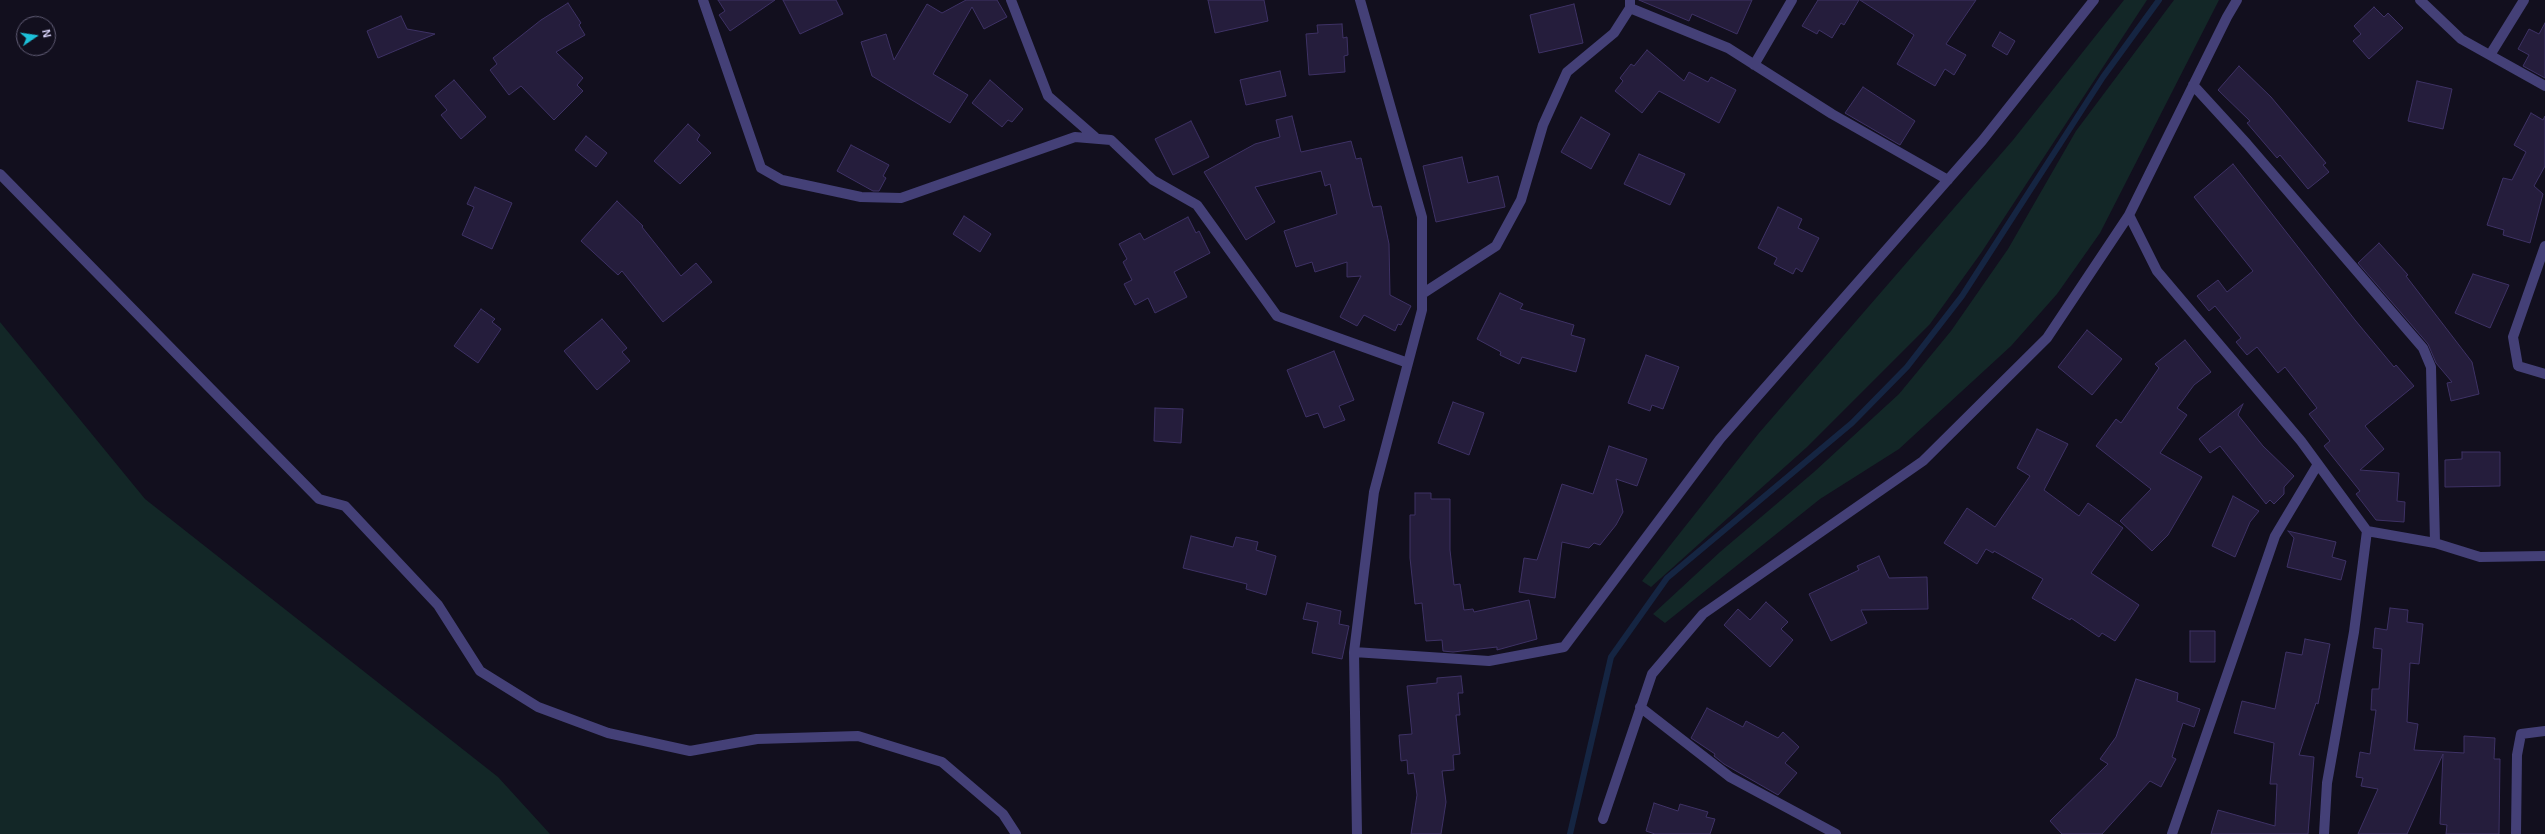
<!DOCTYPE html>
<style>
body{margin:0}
#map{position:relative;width:2545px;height:834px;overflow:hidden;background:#120f1e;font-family:Helvetica,sans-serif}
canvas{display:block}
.north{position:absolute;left:16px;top:16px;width:40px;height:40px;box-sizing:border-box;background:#120f1e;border:1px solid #615d76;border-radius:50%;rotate:77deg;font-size:11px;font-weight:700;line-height:16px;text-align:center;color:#d7d2f9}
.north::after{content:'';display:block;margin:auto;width:14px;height:18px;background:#1dc1da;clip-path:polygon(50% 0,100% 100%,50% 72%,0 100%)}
</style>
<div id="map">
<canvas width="2545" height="834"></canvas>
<div class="north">N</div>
</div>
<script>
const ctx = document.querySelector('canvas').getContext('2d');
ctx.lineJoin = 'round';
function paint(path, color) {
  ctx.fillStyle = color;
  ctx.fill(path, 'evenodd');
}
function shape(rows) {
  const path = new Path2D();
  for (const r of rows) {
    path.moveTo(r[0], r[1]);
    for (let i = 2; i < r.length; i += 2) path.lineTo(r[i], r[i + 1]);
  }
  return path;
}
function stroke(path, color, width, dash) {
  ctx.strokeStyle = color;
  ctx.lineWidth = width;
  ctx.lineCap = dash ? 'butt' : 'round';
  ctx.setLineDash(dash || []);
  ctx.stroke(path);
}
paint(shape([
 [2124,0,2147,0,1981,253,1930,324,1807,447,1651,587,1642,581,1759,433,2013,140],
 [2174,0,2219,0,2100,233,2057,294,2011,346,1899,449,1820,499,1665,623,1653,614,1720,552,1814,472,1899,394,1951,331,2008,249,2076,131],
 [0,322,145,499,498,777,550,834,0,834]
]), '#132727');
stroke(shape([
 [1570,834,1611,657,1667,578,1852,423,1907,367,1962,296,2103,77,2159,0]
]), '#152542', 6);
const building = shape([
 [718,0,775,0,730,31,719,15,725,11,718,0],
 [783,0,836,0,843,14,800,34,783,0],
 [966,0,997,0,1007,17,984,29,972,7,933,74,968,95,950,123,872,76,861,42,886,34,894,60,927,4,942,13,966,0],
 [1208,0,1264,0,1268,21,1215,33,1208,0],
 [1639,0,1752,0,1737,34,1692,14,1689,21,1639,0],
 [1818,0,1859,0,1844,25,1841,23,1832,38,1819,30,1817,34,1802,26,1818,0],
 [1860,0,1976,0,1946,44,1966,55,1954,75,1945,69,1935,86,1897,64,1914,35,1860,0],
 [568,3,581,23,579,25,585,35,556,52,583,78,577,85,583,91,554,120,521,86,509,95,490,70,497,64,493,58,541,20,568,3],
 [1574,4,1583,43,1539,53,1530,15,1574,4],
 [2374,7,2384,17,2388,13,2403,28,2369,59,2353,41,2361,34,2354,26,2374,7],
 [401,16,407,29,435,34,378,58,367,31,401,16],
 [2545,23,2545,78,2523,66,2529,55,2518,49,2529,29,2539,34,2545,23],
 [1342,24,1343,38,1347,37,1348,55,1344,56,1345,72,1309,75,1306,34,1318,33,1317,25,1342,24],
 [2000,32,2015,41,2007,55,1992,46,2000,32],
 [1647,50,1684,81,1689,72,1708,82,1711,77,1736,90,1719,123,1659,91,1642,113,1615,91,1623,81,1620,78,1631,64,1634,66,1647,50],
 [2239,66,2271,97,2326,163,2323,165,2329,172,2308,189,2280,155,2277,158,2247,123,2250,121,2218,90,2239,66],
 [1280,71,1286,96,1246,105,1240,80,1280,71],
 [454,80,486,117,461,139,441,115,447,110,435,96,454,80],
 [990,80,1023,109,1012,122,1008,120,1002,127,972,103,990,80],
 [2417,81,2452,89,2443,129,2408,121,2417,81],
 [1863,87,1915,121,1900,145,1845,113,1863,87],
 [2531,113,2543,120,2545,116,2545,166,2534,186,2543,194,2530,243,2503,235,2504,230,2487,225,2503,178,2512,180,2526,152,2514,145,2531,113],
 [1292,116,1301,152,1351,141,1356,159,1361,158,1371,201,1373,207,1381,206,1389,244,1390,295,1411,306,1401,325,1398,324,1395,331,1364,315,1357,326,1340,317,1361,276,1347,277,1347,262,1315,272,1312,262,1296,267,1284,231,1337,214,1330,184,1325,186,1321,171,1255,187,1275,222,1246,240,1204,172,1255,144,1280,137,1276,120,1292,116],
 [1581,117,1610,134,1591,169,1561,152,1581,117],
 [1191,121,1209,157,1173,175,1155,139,1191,121],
 [688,124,700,135,697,140,711,153,680,184,654,161,688,124],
 [586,136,607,153,596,167,575,150,586,136],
 [851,145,889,165,883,176,886,178,879,191,873,191,837,171,851,145],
 [1639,154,1685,174,1670,205,1624,184,1639,154],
 [1462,157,1468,183,1498,176,1505,207,1436,222,1423,166,1462,157],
 [2233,164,2355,320,2394,367,2396,365,2414,386,2365,426,2384,449,2360,470,2399,473,2397,501,2405,502,2404,522,2376,520,2356,494,2360,491,2324,446,2330,441,2309,414,2317,408,2285,367,2278,373,2257,347,2247,355,2236,342,2241,338,2215,306,2209,311,2197,296,2218,280,2227,292,2253,271,2194,197,2233,164],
 [475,187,512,203,492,249,462,235,474,207,467,204,475,187],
 [617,201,643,226,642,227,681,276,696,263,712,282,663,322,622,271,618,275,581,241,617,201],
 [1778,207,1802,219,1798,228,1819,238,1802,272,1796,268,1793,274,1774,264,1777,258,1758,248,1778,207],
 [964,216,991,234,980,252,953,234,964,216],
 [1188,217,1196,233,1199,231,1210,253,1174,272,1187,297,1155,313,1148,298,1135,305,1124,284,1132,280,1123,262,1127,259,1119,244,1140,233,1144,240,1188,217],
 [2379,243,2408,275,2406,276,2472,362,2479,394,2451,401,2447,383,2452,382,2436,363,2428,344,2358,263,2379,243],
 [2473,274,2509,285,2490,328,2455,313,2473,274],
 [1500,293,1523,304,1520,309,1574,325,1571,335,1585,339,1576,372,1522,357,1519,364,1500,355,1501,352,1477,339,1500,293],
 [481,309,495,319,492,322,501,329,478,363,454,346,481,309],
 [602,319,627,348,622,352,630,361,597,390,564,351,602,319],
 [2087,330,2122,359,2092,395,2058,367,2087,330],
 [2185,340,2211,372,2194,385,2177,408,2187,415,2160,453,2202,477,2168,535,2152,551,2120,521,2151,489,2096,446,2116,419,2121,423,2159,368,2155,364,2185,340],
 [1334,351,1354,400,1339,406,1345,420,1324,428,1318,413,1306,417,1287,370,1334,351],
 [1646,355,1679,367,1663,409,1652,405,1650,411,1628,403,1646,355],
 [1453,402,1484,413,1469,455,1438,443,1453,402],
 [2243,404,2238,415,2263,446,2294,476,2284,487,2284,494,2274,504,2270,500,2266,504,2220,446,2210,453,2199,439,2243,404],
 [1155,408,1183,409,1181,443,1154,441,1155,408],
 [2037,429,2068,444,2044,490,2079,516,2088,503,2123,528,2091,573,2139,605,2115,641,2102,633,2099,637,2071,618,2070,620,2032,598,2043,579,1994,551,1993,553,1986,549,1977,564,1944,543,1967,508,1995,527,2030,476,2017,468,2037,429],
 [1609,446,1647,459,1637,486,1616,479,1623,512,1616,525,1600,545,1594,543,1589,548,1562,542,1555,598,1519,592,1524,558,1537,560,1562,484,1593,494,1609,446],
 [2462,452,2500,452,2500,486,2445,487,2445,460,2462,459,2462,452],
 [1415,493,1431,493,1431,499,1450,499,1450,550,1454,585,1460,584,1464,610,1473,609,1474,612,1529,600,1537,639,1497,650,1497,647,1453,652,1443,651,1442,640,1426,641,1422,603,1415,604,1410,558,1410,515,1415,515,1415,493],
 [2233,496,2259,511,2250,522,2235,557,2212,546,2233,496],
 [2288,531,2336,542,2332,557,2346,561,2341,580,2287,567,2294,538,2288,531],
 [1191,536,1233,547,1236,537,1258,542,1256,550,1276,556,1266,595,1246,589,1247,584,1183,568,1191,536],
 [1879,556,1889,578,1927,577,1928,609,1861,610,1867,623,1831,641,1809,594,1859,570,1857,566,1879,556],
 [1766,602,1788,622,1781,629,1793,640,1770,667,1724,625,1738,609,1750,620,1766,602],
 [1307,603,1341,611,1339,624,1349,626,1342,659,1312,653,1318,622,1303,619,1307,603],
 [2390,608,2408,610,2407,622,2423,624,2419,664,2410,663,2407,722,2418,724,2414,750,2464,753,2464,736,2495,738,2494,759,2500,759,2499,834,2446,834,2447,825,2440,824,2443,754,2407,834,2358,834,2378,789,2361,786,2363,778,2356,777,2360,752,2370,754,2376,710,2371,710,2372,689,2379,689,2382,649,2373,648,2375,628,2387,630,2390,608],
 [2190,631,2215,631,2215,662,2190,662,2190,631],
 [2305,639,2330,644,2318,704,2316,703,2299,755,2314,757,2308,834,2211,834,2218,810,2275,826,2277,784,2270,784,2274,743,2234,733,2242,701,2275,709,2286,652,2302,655,2305,639],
 [1461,676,1463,693,1458,693,1460,715,1456,715,1460,754,1453,755,1454,770,1442,771,1446,802,1441,834,1411,834,1417,795,1414,773,1408,774,1407,760,1401,761,1399,735,1412,734,1407,686,1437,683,1437,678,1461,676],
 [2136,679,2178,693,2177,701,2200,709,2194,727,2183,723,2172,757,2176,759,2161,787,2150,781,2102,834,2062,834,2050,821,2108,764,2100,759,2116,737,2136,679],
 [1707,708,1743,727,1746,721,1778,738,1783,732,1799,747,1785,763,1797,773,1778,795,1724,764,1714,756,1715,754,1691,738,1707,708],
 [1654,803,1678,811,1680,804,1708,812,1706,817,1715,819,1710,834,1655,834,1646,831,1654,803]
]);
paint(building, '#251d3c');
stroke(building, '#3e3265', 1);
stroke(shape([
 [703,0,761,168,782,180,861,197,901,198,1075,137,1111,140,1153,180,1197,205,1277,316,1408,363],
 [1011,0,1048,96,1095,137],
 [2420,0,2461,39,2545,86],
 [1630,8,1728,48,1832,114,1948,180],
 [2490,55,2524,0],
 [1754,65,1792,0],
 [2193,85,2247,144,2423,348,2431,367,2435,543],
 [0,174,319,499,345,506,438,605,480,671,538,707,608,733,690,751,757,739,858,736,942,762,1003,814,1016,834],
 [2129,215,2157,271,2301,441,2367,531,2435,543,2480,557,2545,556],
 [2545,246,2513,337,2518,366,2545,374],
 [1422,294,1496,246,1521,200,1543,125,1567,72,1614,33,1630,8,1630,0],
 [1354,652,1489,661,1564,647,1720,439,1982,141,2094,0],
 [1640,707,1730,777,1836,834],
 [1603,819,1652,674,1703,614,1923,461,2047,338,2129,215,2227,17,2237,0],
 [1357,834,1354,652,1374,492,1422,310,1422,217,1360,0],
 [2172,834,2275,536,2318,464],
 [2324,834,2327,783,2354,632,2367,531],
 [2516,834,2517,755,2521,734,2545,731]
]), '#444077', 10);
</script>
